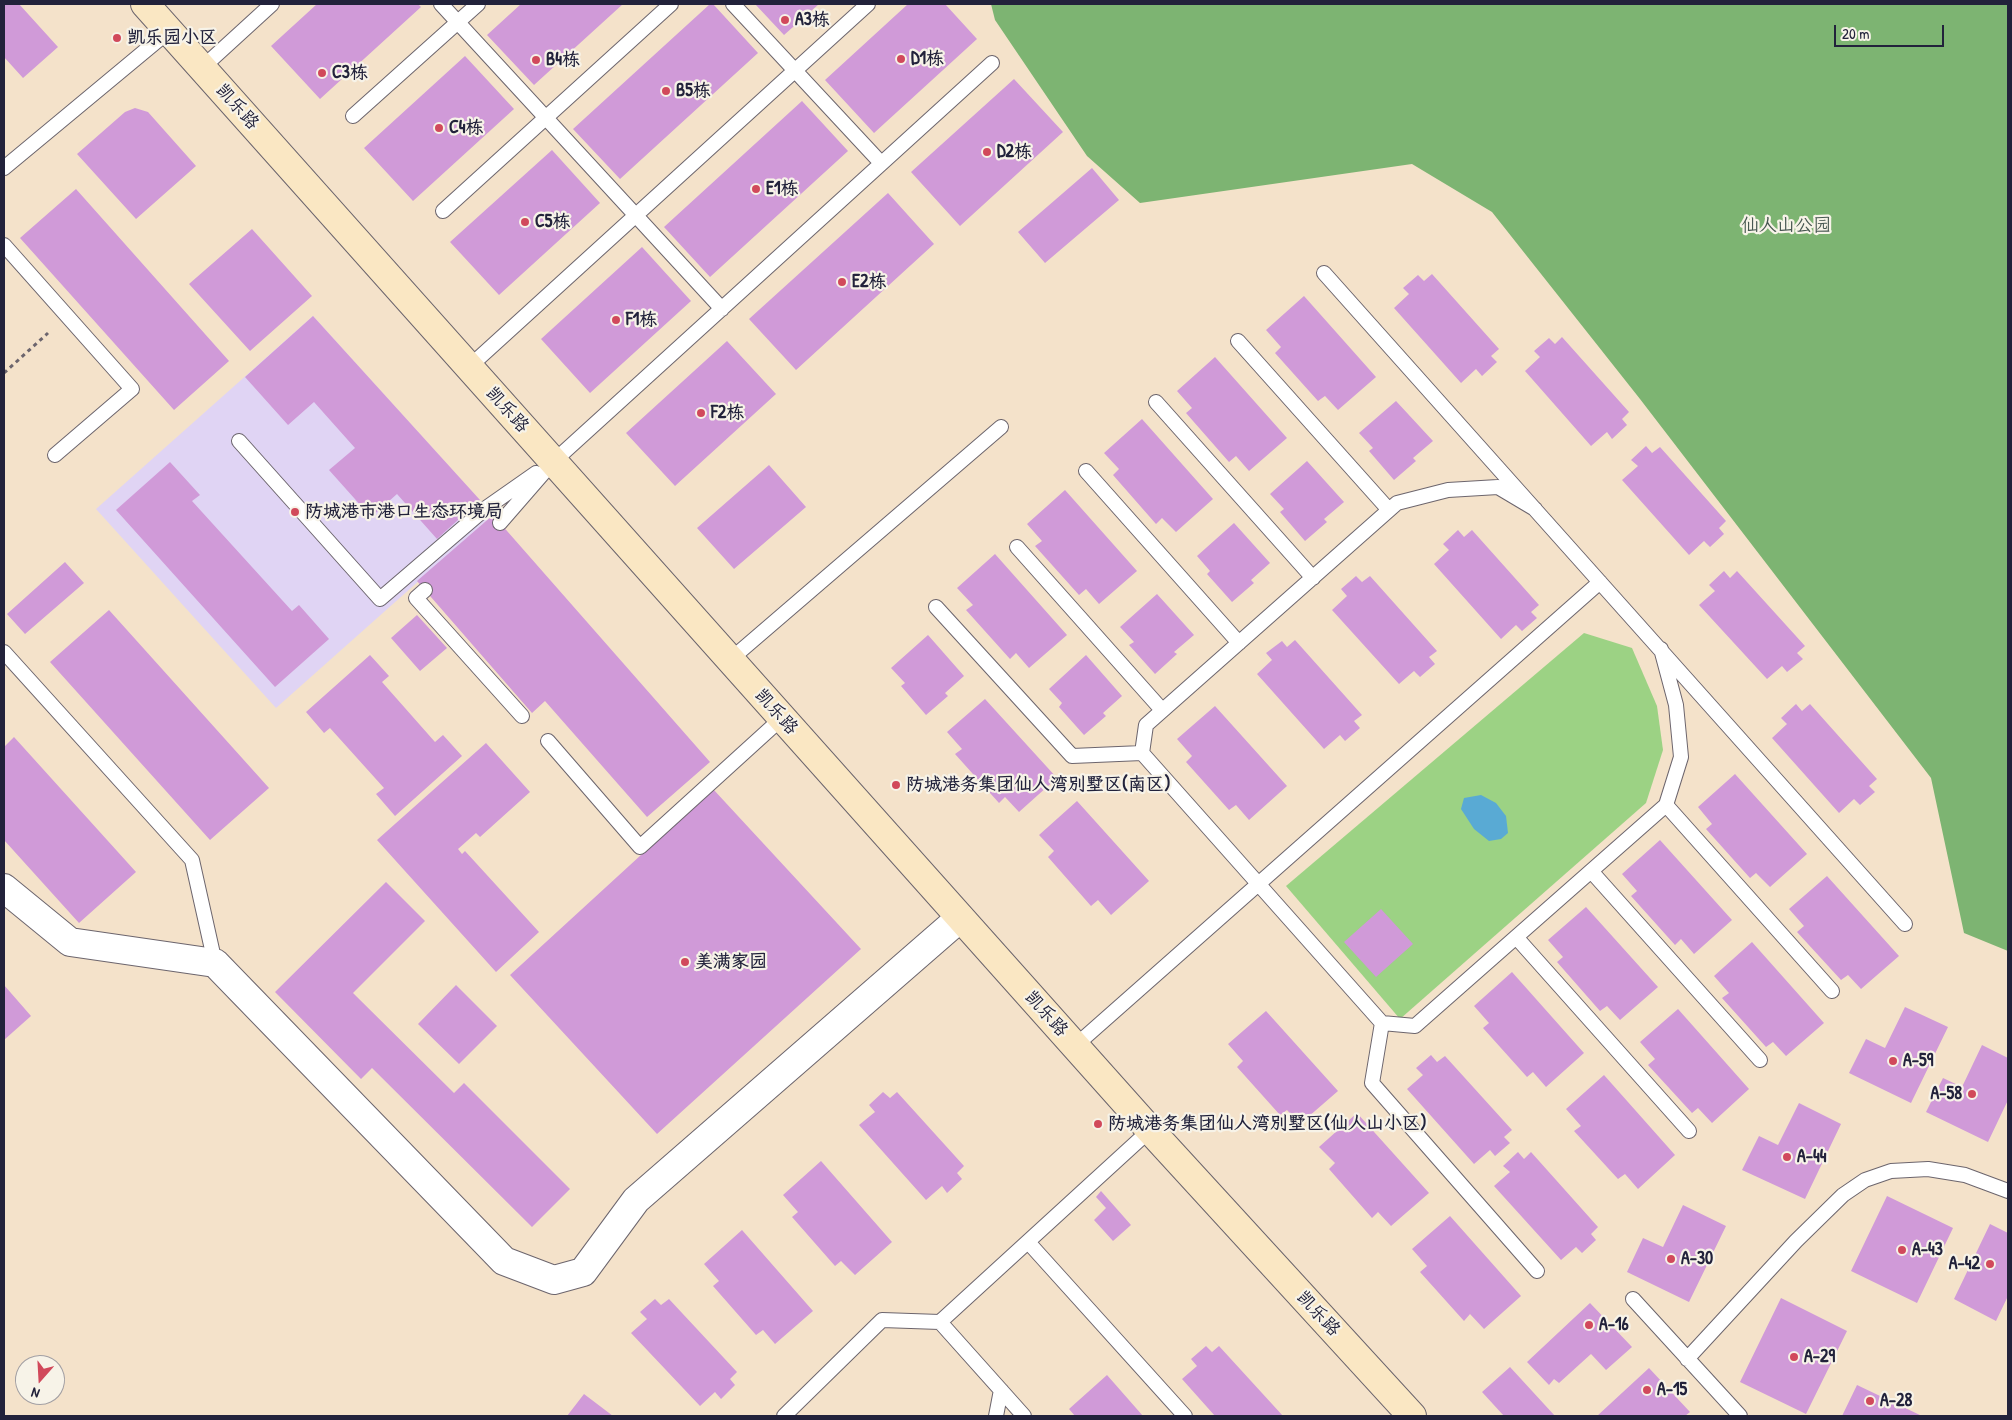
<!DOCTYPE html>
<meta charset="utf-8">
<style>
body{margin:0}
#map{position:relative;width:2012px;height:1420px;overflow:hidden;background:#f4e2ca;font-family:"Patrick Hand",sans-serif}
canvas{display:block}
.frame{position:absolute;inset:0;border:5px solid #22223b;pointer-events:none}
.north{position:absolute;left:15px;top:1355px;width:50px;height:50px;box-sizing:border-box;background:#f7f3e8;border:1px solid #a29fa3;border-radius:50%;rotate:199deg;font-size:14px;font-weight:700;line-height:20px;text-align:center;color:#22223b}
.north::after{content:'';display:block;margin:auto;width:18px;height:22px;background:#d1495b;clip-path:polygon(50% 0,100% 100%,50% 72%,0 100%)}
.scale{position:absolute;left:1834px;top:25px;width:110px;height:22px;box-sizing:border-box;border:2px solid #22223b;border-top:0;padding-left:6px;font-size:15px;line-height:18px;white-space:nowrap;color:#22223b;-webkit-text-stroke:4px #f7f3e8;paint-order:stroke}
</style>
<div id="map">
<canvas width="2012" height="1420"></canvas>
<div class="frame"></div>
<div class="north">N</div>
<div class="scale">20 m</div>
</div>
<script>
const ctx = document.querySelector('canvas').getContext('2d');
ctx.lineJoin = 'round';
function paint(path, color) {
  ctx.fillStyle = color;
  ctx.fill(path, 'evenodd');
}
function shape(rows) {
  const path = new Path2D();
  for (const r of rows) {
    path.moveTo(r[0], r[1]);
    for (let i = 2; i < r.length; i += 2) path.lineTo(r[i], r[i + 1]);
  }
  return path;
}
function stroke(path, color, width, dash) {
  ctx.strokeStyle = color;
  ctx.lineWidth = width;
  ctx.lineCap = dash ? 'butt' : 'round';
  ctx.setLineDash(dash || []);
  ctx.stroke(path);
}
function drawText(font, color, halo, rows, align = 'center') {
  ctx.font = font + ' "Patrick Hand","LXGW WenKai TC",sans-serif';
  ctx.lineWidth = 4.5;
  ctx.setLineDash([]);
  ctx.textBaseline = 'middle';
  ctx.strokeStyle = halo;
  ctx.fillStyle = color;
  for (const [text, x, y, turn = 0] of rows) {
    ctx.save();
    ctx.translate(x, y);
    ctx.rotate((+turn || 0) * Math.PI / 180);
    ctx.textAlign = isNaN(turn) ? turn : align;
    if (halo) ctx.strokeText(text, 0, 0);
    ctx.fillText(text, 0, 0);
    ctx.restore();
  }
}
paint(shape([
 [313,316,493,515,276,708,96,509]
]), '#e0d4f4');
paint(shape([
 [1584,633,1632,648,1657,706,1663,750,1646,803,1400,1019,1286,886]
]), '#9cd284');
paint(shape([
 [991,4,2008,4,2008,951,1964,933,1931,778,1640,399,1492,212,1412,164,1140,203,1087,156,995,20]
]), '#7db472');
paint(shape([
 [1481,795,1496,803,1506,816,1508,833,1501,839,1489,841,1474,829,1461,809,1464,798]
]), '#59aad4');
paint(shape([
 [4,4,19,4,58,47,23,78,4,57],
 [317,4,418,4,421,7,320,99,271,46],
 [521,4,623,4,534,85,487,35],
 [710,4,713,4,758,53,620,179,573,129],
 [755,4,819,4,784,35],
 [908,4,945,4,977,39,874,133,825,80],
 [465,56,514,109,413,201,364,148],
 [1014,79,1063,132,960,226,911,172],
 [802,101,848,151,710,277,664,227],
 [135,108,148,112,196,166,136,219,77,154,125,112],
 [552,150,600,203,499,295,450,242],
 [1092,168,1119,200,1045,263,1018,232],
 [76,189,229,361,174,410,20,238],
 [888,193,934,244,796,370,749,319],
 [252,229,312,296,250,351,189,284],
 [642,247,691,301,590,393,541,339],
 [1432,274,1499,349,1491,356,1497,362,1482,376,1476,369,1461,383,1394,308,1409,294,1403,288,1418,275,1424,281],
 [1304,296,1376,377,1338,410,1325,396,1318,401,1275,353,1281,347,1266,330],
 [313,316,480,500,437,539,397,494,371,517,329,470,355,448,314,402,288,425,245,377],
 [1562,337,1629,412,1622,419,1627,425,1612,439,1607,432,1591,446,1525,371,1540,357,1534,351,1549,338,1555,344],
 [727,341,776,394,675,486,626,433],
 [1215,357,1287,438,1249,471,1236,456,1229,462,1186,413,1192,408,1177,391],
 [1396,401,1433,441,1413,458,1416,461,1394,480,1369,451,1373,448,1359,433],
 [1142,419,1213,499,1176,532,1162,518,1156,524,1113,475,1119,469,1104,453],
 [1646,446,1652,453,1660,447,1726,521,1719,528,1724,534,1710,547,1704,541,1689,555,1622,480,1638,466,1631,460],
 [1307,461,1344,502,1324,519,1327,522,1305,541,1280,512,1284,509,1270,494],
 [170,462,200,495,192,501,292,611,299,605,329,639,275,687,116,510],
 [769,465,806,507,734,569,697,528],
 [1065,490,1137,571,1099,604,1086,589,1079,595,1035,546,1042,541,1027,524],
 [493,515,710,762,647,817,545,701,532,713,417,581],
 [1234,523,1270,563,1251,580,1254,583,1232,602,1207,574,1210,571,1197,556],
 [1458,530,1464,537,1472,530,1539,605,1531,612,1537,618,1522,631,1516,625,1501,639,1434,564,1449,550,1443,544],
 [995,554,1067,635,1029,668,1016,653,1010,659,966,610,973,605,957,588],
 [65,562,84,583,25,634,7,614],
 [1724,571,1730,578,1737,571,1805,646,1797,653,1803,659,1787,672,1782,666,1767,679,1699,605,1715,591,1709,585],
 [1356,576,1362,582,1370,576,1437,651,1429,657,1435,664,1420,677,1414,671,1399,684,1332,610,1347,596,1341,589],
 [1157,594,1194,635,1174,652,1177,654,1155,674,1129,645,1134,642,1120,627],
 [109,610,269,788,210,840,50,662],
 [417,615,447,648,420,671,391,638],
 [928,635,964,676,945,693,948,696,926,715,901,686,905,683,891,668],
 [1295,640,1362,715,1354,721,1360,728,1345,741,1340,735,1324,749,1257,674,1272,660,1266,653,1282,641,1287,647],
 [370,655,389,676,382,682,435,742,443,735,462,756,395,816,376,794,384,788,330,728,324,733,306,712],
 [1086,655,1122,696,1103,713,1106,716,1084,735,1059,707,1062,703,1049,689],
 [985,699,1057,778,1019,812,1005,797,999,803,955,754,962,749,947,732],
 [1796,704,1802,711,1810,704,1877,779,1869,786,1875,792,1860,805,1854,799,1839,813,1772,738,1787,724,1781,718],
 [1215,706,1287,786,1249,820,1236,805,1229,810,1186,762,1192,756,1177,739],
 [14,737,136,872,79,923,4,840,4,747],
 [486,743,530,792,480,837,476,833,458,849,462,854,465,851,539,932,496,972,377,840],
 [1735,774,1807,854,1770,887,1756,873,1750,878,1706,829,1712,824,1698,807],
 [713,789,861,949,657,1134,510,975],
 [1077,801,1149,881,1111,915,1098,900,1091,906,1048,857,1054,851,1039,835],
 [1660,840,1732,920,1694,954,1681,939,1675,945,1631,896,1637,891,1622,874],
 [1827,876,1899,956,1861,989,1848,975,1841,980,1797,932,1804,926,1789,909],
 [386,882,425,921,353,993,454,1093,464,1083,570,1189,532,1227,372,1068,361,1079,275,992],
 [1586,907,1658,987,1620,1020,1607,1006,1600,1011,1557,962,1563,957,1548,940],
 [1381,909,1413,944,1376,977,1344,942],
 [1752,942,1824,1023,1786,1056,1773,1042,1766,1047,1722,998,1729,993,1714,976],
 [1512,972,1584,1053,1546,1087,1533,1072,1527,1077,1483,1028,1489,1023,1474,1006],
 [4,985,31,1016,4,1040],
 [456,985,497,1026,459,1064,418,1024],
 [1905,1007,1948,1027,1911,1103,1849,1073,1866,1039,1885,1048],
 [1678,1009,1749,1089,1712,1123,1698,1108,1692,1113,1648,1065,1655,1059,1640,1042],
 [1266,1011,1338,1091,1300,1124,1287,1110,1280,1115,1237,1067,1243,1061,1228,1044],
 [1982,1045,2008,1058,2008,1100,1988,1142,1926,1112,1943,1078,1962,1087],
 [1431,1055,1437,1062,1445,1056,1512,1130,1504,1137,1510,1143,1495,1156,1490,1150,1474,1164,1407,1089,1423,1075,1416,1068],
 [1604,1075,1675,1155,1638,1189,1625,1174,1618,1179,1574,1131,1581,1126,1566,1109],
 [883,1092,890,1098,897,1092,964,1166,957,1173,962,1179,947,1193,942,1186,926,1200,859,1125,875,1112,869,1105],
 [1799,1103,1841,1124,1805,1199,1742,1170,1759,1136,1778,1145],
 [1357,1113,1429,1193,1391,1226,1378,1212,1372,1218,1329,1169,1335,1163,1319,1147],
 [1518,1152,1524,1159,1531,1152,1598,1227,1591,1234,1596,1240,1582,1253,1576,1247,1561,1260,1494,1186,1510,1172,1503,1166],
 [821,1161,892,1242,855,1275,841,1261,835,1266,792,1217,798,1212,783,1195],
 [1101,1191,1131,1225,1113,1241,1094,1220,1106,1208,1096,1197],
 [1887,1196,1953,1228,1917,1303,1851,1271],
 [1683,1205,1726,1226,1689,1302,1627,1272,1643,1238,1663,1247],
 [1450,1216,1521,1296,1484,1329,1470,1314,1464,1321,1420,1272,1427,1266,1412,1249],
 [1990,1224,2008,1233,2008,1296,1996,1321,1954,1299],
 [742,1230,813,1311,775,1344,763,1330,756,1335,713,1286,719,1281,704,1264],
 [1781,1298,1847,1331,1806,1414,1740,1382],
 [655,1299,661,1305,669,1299,737,1372,730,1379,735,1385,721,1399,715,1392,700,1406,631,1333,647,1319,640,1312],
 [1590,1303,1632,1347,1606,1370,1591,1354,1559,1383,1554,1379,1549,1385,1527,1362],
 [1206,1346,1212,1352,1219,1346,1283,1416,1215,1416,1182,1379,1197,1366,1191,1359],
 [1510,1367,1555,1416,1504,1416,1482,1392],
 [1649,1368,1690,1412,1685,1416,1597,1416],
 [1107,1375,1143,1416,1075,1416,1069,1409],
 [1857,1385,1922,1416,1842,1416],
 [584,1394,613,1416,567,1416]
]), '#d09ad8');
const lane = shape([
 [441,4,722,309],
 [733,4,881,163],
 [202,68,272,4],
 [353,116,478,4],
 [4,168,169,31],
 [443,211,671,4],
 [4,245,132,389,55,455],
 [1324,273,1905,924],
 [1238,341,1389,510],
 [469,367,868,4],
 [1156,402,1313,578],
 [239,441,380,599,486,508,536,473],
 [1086,471,1239,643],
 [1535,509,1498,487,1448,490,1397,503,1146,725,1142,753,1382,1023,1415,1026,1666,805,1681,757,1676,705,1661,649],
 [500,523,553,462,992,63],
 [1017,547,1162,710],
 [425,590,416,598,522,716],
 [936,607,1072,756,1142,753],
 [4,652,192,860,215,963],
 [730,660,1001,427],
 [548,741,640,847,782,718],
 [1666,805,1832,991],
 [1591,871,1760,1060],
 [1516,937,1689,1131],
 [1382,1023,1372,1083,1537,1271],
 [1075,1046,1600,582],
 [1028,1242,1185,1416],
 [1633,1299,1740,1416],
 [940,1322,1024,1416],
 [1687,1359,1796,1241,1843,1195,1865,1180,1891,1171,1928,1169,1965,1175,2008,1191],
 [784,1416,882,1320,940,1322,1150,1130],
 [996,1416,1001,1390]
]);
const street = shape([
 [4,888,70,942,215,963,504,1261,554,1280,583,1272,636,1200,960,918]
]);
const secondary = shape([
 [145,4,1150,1130,1412,1416]
]);
stroke(lane, '#6c656d', 16);
stroke(street, '#6c656d', 30);
stroke(secondary, '#6c656d', 30);
stroke(shape([
 [4,373,48,333]
]), '#6c656d', 3, [4, 4]);
stroke(lane, '#fff', 14);
stroke(street, '#fff', 28);
stroke(secondary, '#fae7c3', 28);
for (const [x, y, r, color] of [
 [785,20,5,"#d1495b"],
 [117,38,5,"#d1495b"],
 [901,59,5,"#d1495b"],
 [536,60,5,"#d1495b"],
 [322,73,5,"#d1495b"],
 [666,91,5,"#d1495b"],
 [439,128,5,"#d1495b"],
 [987,152,5,"#d1495b"],
 [756,189,5,"#d1495b"],
 [525,222,5,"#d1495b"],
 [842,282,5,"#d1495b"],
 [616,320,5,"#d1495b"],
 [701,413,5,"#d1495b"],
 [295,512,5,"#d1495b"],
 [896,785,5,"#d1495b"],
 [685,962,5,"#d1495b"],
 [1893,1061,5,"#d1495b"],
 [1972,1094,5,"#d1495b"],
 [1098,1124,5,"#d1495b"],
 [1787,1157,5,"#d1495b"],
 [1902,1250,5,"#d1495b"],
 [1671,1259,5,"#d1495b"],
 [1990,1264,5,"#d1495b"],
 [1589,1325,5,"#d1495b"],
 [1794,1357,5,"#d1495b"],
 [1647,1390,5,"#d1495b"],
 [1870,1401,5,"#d1495b"]
]) {
  const dot = new Path2D();
  dot.arc(x, y, r, 0, 2 * Math.PI);
  ctx.fillStyle = color;
  ctx.fill(dot);
  stroke(dot, '#f7f3e8', 2);
}
drawText('bold 18px', '#22223b', '#f7f3e8', [
 ["A3栋",795,20],
 ["凯乐园小区",127,38],
 ["D1栋",911,59],
 ["B4栋",546,60],
 ["C3栋",332,73],
 ["B5栋",676,91],
 ["C4栋",449,128],
 ["D2栋",997,152],
 ["E1栋",766,189],
 ["C5栋",535,222],
 ["E2栋",852,282],
 ["F1栋",626,320],
 ["F2栋",711,413],
 ["防城港市港口生态环境局",305,512],
 ["防城港务集团仙人湾别墅区(南区)",906,785],
 ["美满家园",695,962],
 ["A-59",1903,1061],
 ["A-58",1962,1094,"right"],
 ["防城港务集团仙人湾别墅区(仙人山小区)",1108,1124],
 ["A-44",1797,1157],
 ["A-43",1912,1250],
 ["A-30",1681,1259],
 ["A-42",1980,1264,"right"],
 ["A-16",1599,1325],
 ["A-29",1804,1357],
 ["A-15",1657,1390],
 ["A-28",1880,1401]
], 'left');
drawText('18px', '#22223b', '#f7f3e8', [
 ["凯乐路",237,107,48],
 ["凯乐路",507,410,48],
 ["凯乐路",776,712,48],
 ["凯乐路",1046,1014,48],
 ["凯乐路",1318,1314,47]
]);
drawText('18px', '#475751', '#f7f3e8', [
 ["仙人山公园",1786,226]
]);
</script>
